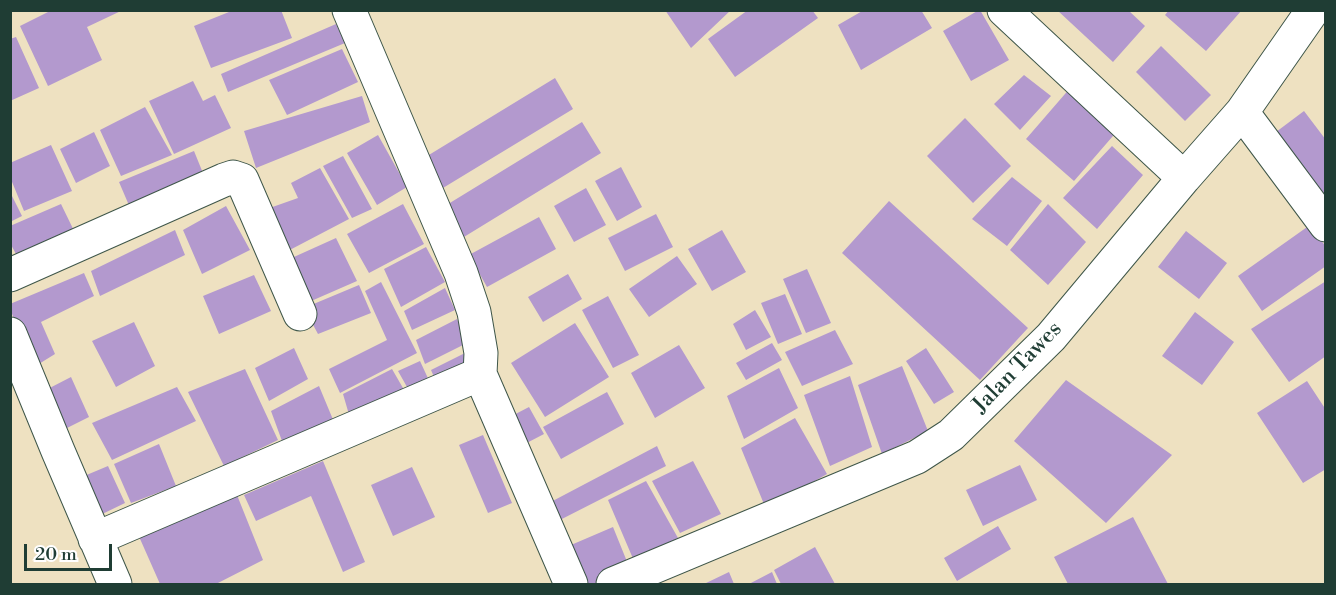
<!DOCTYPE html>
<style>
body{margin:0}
#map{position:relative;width:1336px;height:595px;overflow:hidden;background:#eee1c1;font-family:"Libre Bodoni",serif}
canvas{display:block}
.frame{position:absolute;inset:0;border:12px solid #1f3d34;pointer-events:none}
.scale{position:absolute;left:24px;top:544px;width:88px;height:27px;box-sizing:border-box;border:3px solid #1f3d34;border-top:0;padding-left:8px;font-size:18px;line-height:21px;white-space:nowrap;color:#1f3d34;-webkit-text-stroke:4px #fff;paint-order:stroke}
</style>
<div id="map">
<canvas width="1336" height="595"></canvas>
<div class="frame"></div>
<div class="scale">20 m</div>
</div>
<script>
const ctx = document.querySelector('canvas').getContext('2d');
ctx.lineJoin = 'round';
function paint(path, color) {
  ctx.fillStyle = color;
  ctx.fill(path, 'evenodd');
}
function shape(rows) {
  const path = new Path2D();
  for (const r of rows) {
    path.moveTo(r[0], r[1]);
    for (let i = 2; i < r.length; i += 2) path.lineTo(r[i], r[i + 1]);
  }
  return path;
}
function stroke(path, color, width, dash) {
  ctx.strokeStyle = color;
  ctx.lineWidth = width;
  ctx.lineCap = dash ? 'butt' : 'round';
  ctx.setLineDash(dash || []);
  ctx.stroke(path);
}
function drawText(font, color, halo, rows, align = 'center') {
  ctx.font = font + ' "Libre Bodoni",serif';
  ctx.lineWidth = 5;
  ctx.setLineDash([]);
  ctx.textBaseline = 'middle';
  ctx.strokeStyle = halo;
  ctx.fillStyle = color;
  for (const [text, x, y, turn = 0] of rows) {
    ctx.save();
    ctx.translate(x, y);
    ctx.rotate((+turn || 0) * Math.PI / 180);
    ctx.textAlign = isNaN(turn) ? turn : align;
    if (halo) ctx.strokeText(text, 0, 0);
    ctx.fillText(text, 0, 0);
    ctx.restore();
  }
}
paint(shape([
 [52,10,123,10,87,27,102,60,48,86,20,26],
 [234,10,281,10,292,38,211,68,194,26],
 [665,10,731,10,691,48],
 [748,10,812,10,818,18,735,77,708,39],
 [864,10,921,10,932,28,861,70,838,25],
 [979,10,980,10,1009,60,971,81,943,31],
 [1057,10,1128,10,1145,26,1113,62],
 [1169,10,1242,10,1206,51,1165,15],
 [336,24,345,43,228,92,221,74],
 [16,37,39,88,10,101,10,39],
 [1161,46,1211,95,1185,121,1136,72],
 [342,49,358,82,287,115,269,80],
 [1024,75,1051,96,1020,130,994,104],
 [555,78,573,109,438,191,419,161],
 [193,81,203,101,215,95,231,128,174,154,149,101],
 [1071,87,1119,129,1074,181,1026,139],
 [362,96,370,122,256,168,244,131],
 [145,107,172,155,121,176,100,130],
 [1304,111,1326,140,1326,201,1268,138],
 [965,118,1011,166,973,203,927,156],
 [582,122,601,153,459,240,440,209],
 [94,132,110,166,76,183,60,149],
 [378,135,407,187,377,205,347,153],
 [51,145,72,191,24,211,10,177,10,163],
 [1112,146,1143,175,1097,229,1063,198],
 [194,151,207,183,134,217,119,182],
 [343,156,372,209,352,218,323,166],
 [621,167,642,207,617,221,595,181],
 [320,168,349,219,284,253,264,210,298,198,291,183],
 [1012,177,1042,201,1007,246,972,219],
 [586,188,606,225,574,242,554,206],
 [10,192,22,216,10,222],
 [889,201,1028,328,980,380,842,253],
 [61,204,78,239,22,265,10,243,10,226],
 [403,204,424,244,369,273,347,234],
 [1048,204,1086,242,1048,285,1010,250],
 [226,206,250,250,202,274,183,230],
 [656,214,673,247,625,271,608,238],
 [539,217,556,249,487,287,469,255],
 [1310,225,1326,247,1326,266,1262,311,1238,276],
 [175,230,185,255,100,296,91,271],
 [722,230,746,272,712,291,688,249],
 [1186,231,1227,263,1199,299,1158,267],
 [336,238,357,281,302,305,285,261],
 [426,247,445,282,401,307,384,269],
 [677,256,697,284,649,317,629,289],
 [807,269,831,323,806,333,783,279],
 [84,273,94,296,41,322,55,354,34,367,10,309,10,304],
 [568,274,582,299,543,322,528,297],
 [254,275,271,311,219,334,203,296],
 [1326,281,1326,356,1289,382,1251,329],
 [381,282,417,353,340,393,329,369,387,340,365,291],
 [359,285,371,313,318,334,304,308],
 [445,288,455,310,412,330,404,311],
 [785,294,802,334,778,344,761,303],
 [608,296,639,355,613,368,582,310],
 [755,310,771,337,746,350,733,324],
 [1195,312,1234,342,1202,385,1162,356],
 [457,319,467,343,425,364,416,340],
 [134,322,155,366,116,387,92,341],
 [575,323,609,377,545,417,511,363],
 [835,330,853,364,802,386,785,352],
 [772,343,782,360,746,380,736,363],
 [679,345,705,388,655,418,631,373],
 [294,348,308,379,269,401,255,368],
 [926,348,954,392,934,404,906,361],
 [465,353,473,371,438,386,431,370],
 [420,361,432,387,411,394,398,371],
 [902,366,928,431,882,454,858,385],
 [779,368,798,408,744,439,727,396],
 [245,369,278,440,224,466,188,392],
 [392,369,407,395,350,418,343,394],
 [850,376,872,447,830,466,804,395],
 [71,377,89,417,55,434,40,393],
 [1066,380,1172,455,1106,523,1014,441],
 [1307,381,1326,410,1326,469,1303,483,1257,413],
 [319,386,334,422,282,441,271,411],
 [177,387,196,421,112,460,92,423],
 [607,392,624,424,561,459,543,427],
 [529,407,544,434,519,447,504,420],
 [795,418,827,474,766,509,741,448],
 [483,435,512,503,488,513,459,445],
 [159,444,176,486,131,503,114,464],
 [657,446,666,466,554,523,547,504],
 [323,461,365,562,343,572,311,496,256,521,244,495],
 [693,461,721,514,680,533,652,481],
 [1020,465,1037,500,983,526,966,490],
 [108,466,125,503,94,518,77,479],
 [412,467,435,517,393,536,371,485],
 [646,481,678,538,634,561,608,500],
 [237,495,263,560,216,584,160,584,137,532],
 [1133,517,1168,584,1068,584,1054,557],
 [998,526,1011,549,957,581,944,558],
 [613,527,630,569,598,584,577,584,564,548],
 [815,547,835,584,781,584,774,570],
 [729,572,734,584,704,584],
 [772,572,777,584,749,584]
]), '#b399ce');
const minor = shape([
 [349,10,461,273,474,312,481,353,480,374,571,584],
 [1004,10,1184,178],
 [1242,112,1326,225],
 [10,275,224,180,233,177,242,180,300,314],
 [10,334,58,451,115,584],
 [95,539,480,374],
 [613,584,917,457,951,435,1051,337,1184,178,1242,112,1313,10]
]);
stroke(minor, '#3e5649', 35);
stroke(minor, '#fff', 33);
drawText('22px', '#1f3d34', '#fff', [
 ["Jalan Tawes",1018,368,-46]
]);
</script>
